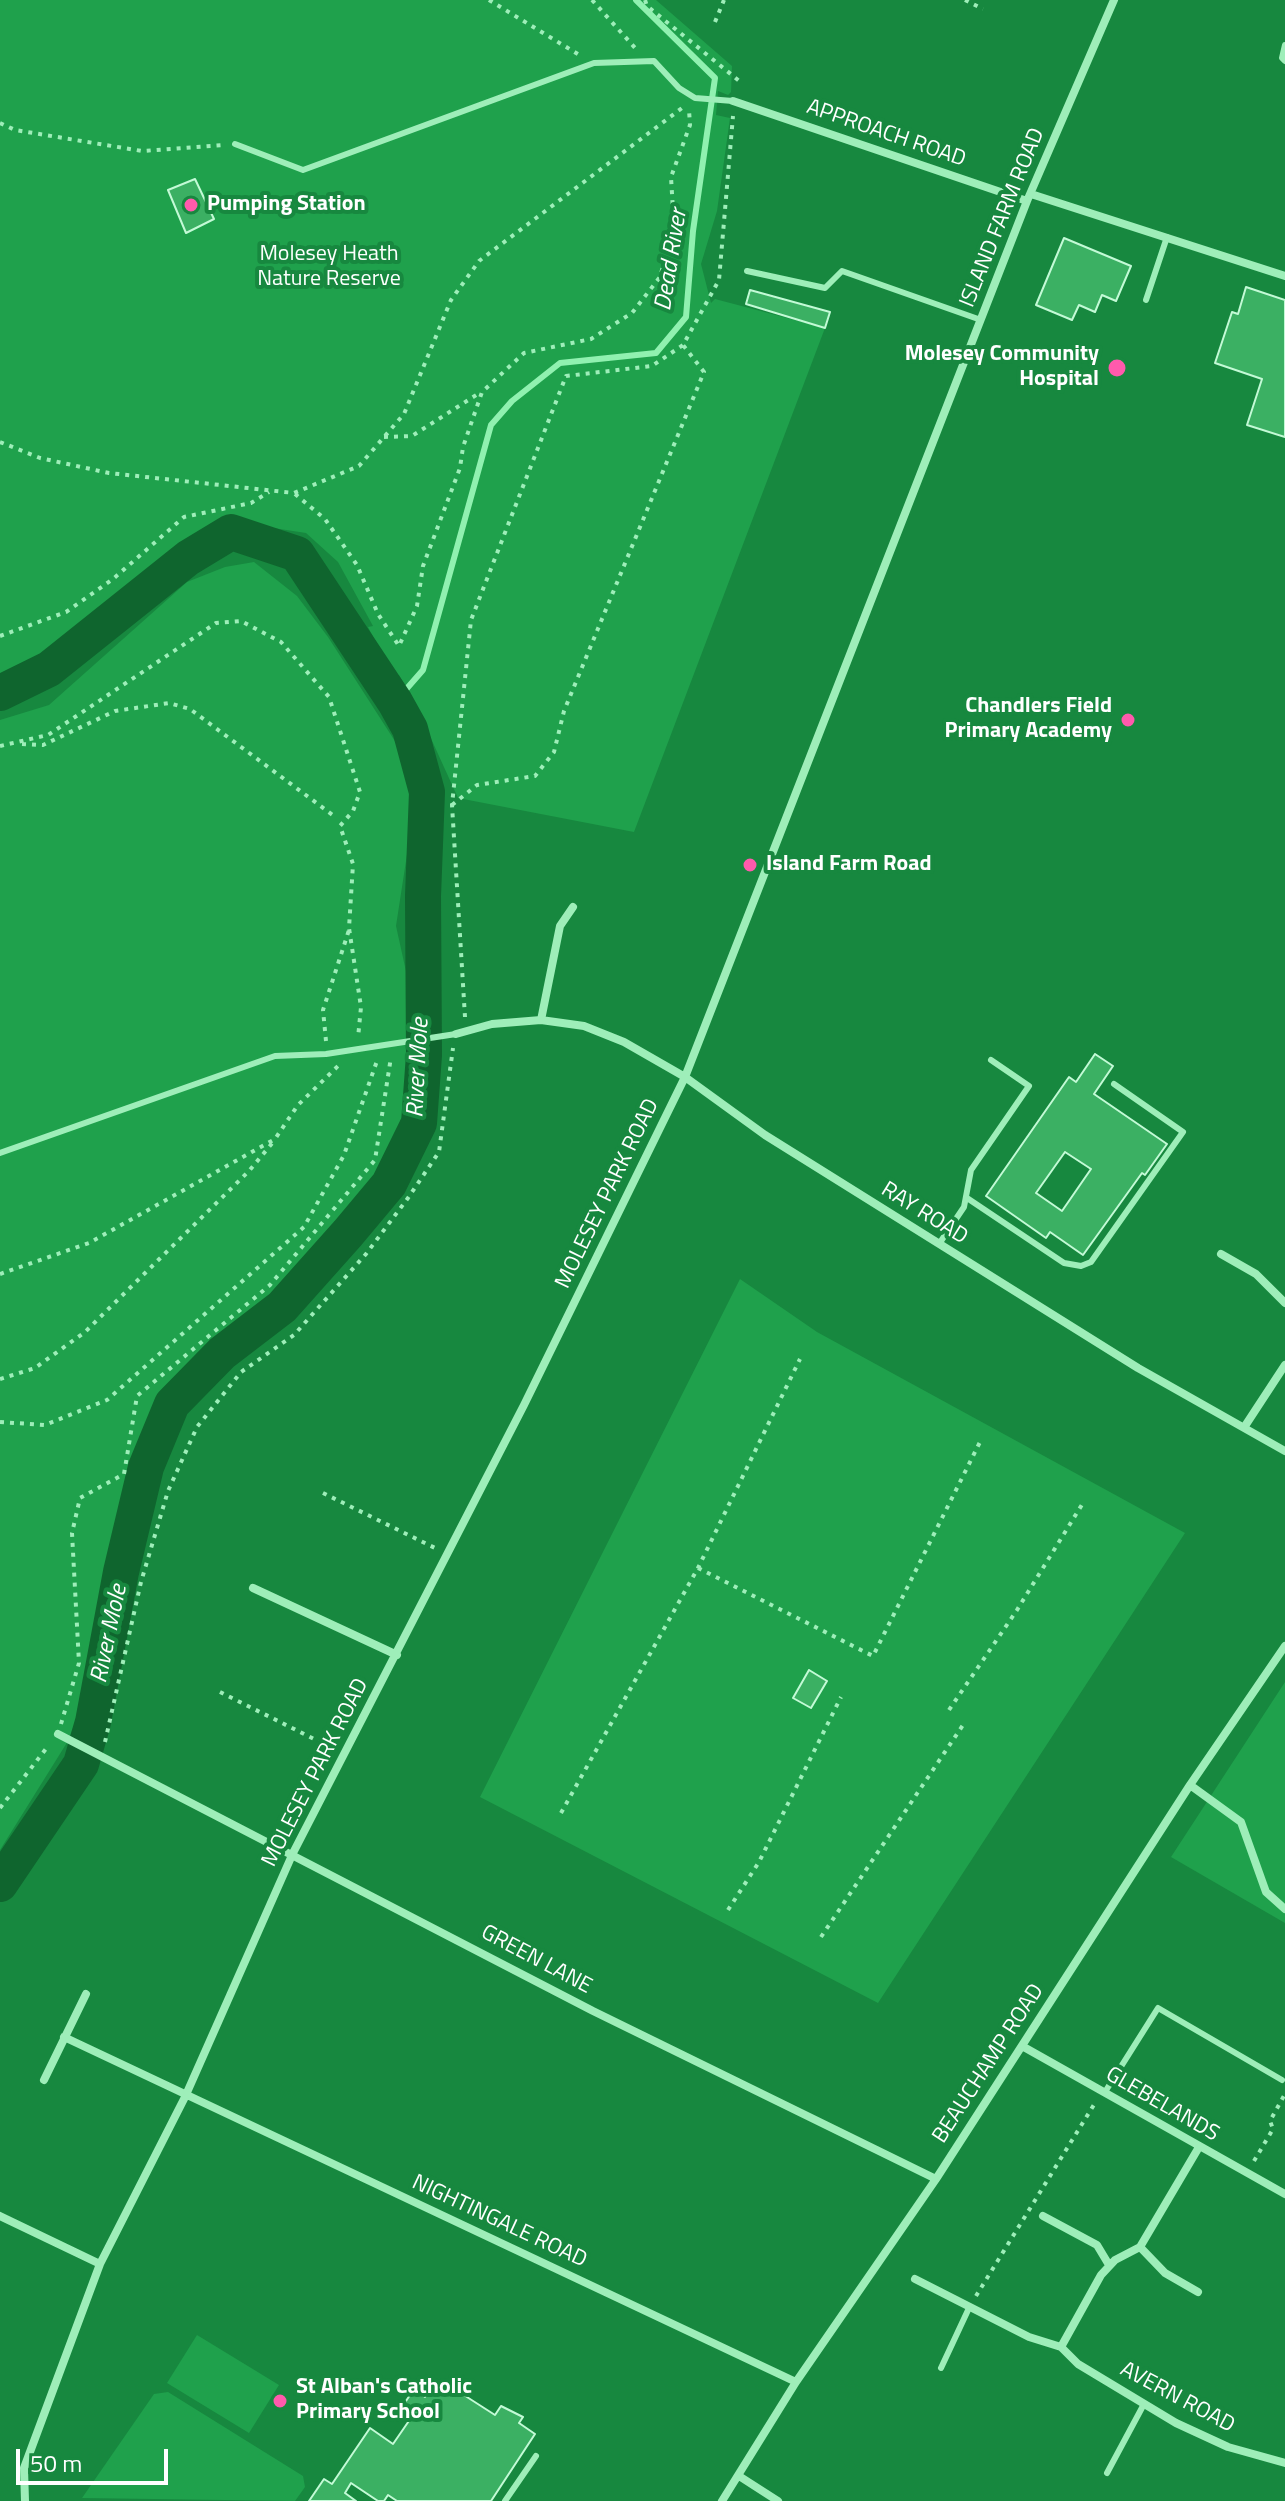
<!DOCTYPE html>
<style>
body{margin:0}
#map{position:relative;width:1285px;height:2501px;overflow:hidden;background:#17883f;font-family:"Titillium Web",sans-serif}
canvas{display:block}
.scale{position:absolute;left:16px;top:2449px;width:152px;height:36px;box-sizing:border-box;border:4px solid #fff;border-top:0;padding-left:10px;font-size:24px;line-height:28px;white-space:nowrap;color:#fff;-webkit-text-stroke:6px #17883f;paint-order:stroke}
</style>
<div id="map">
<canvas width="1285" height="2501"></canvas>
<div class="scale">50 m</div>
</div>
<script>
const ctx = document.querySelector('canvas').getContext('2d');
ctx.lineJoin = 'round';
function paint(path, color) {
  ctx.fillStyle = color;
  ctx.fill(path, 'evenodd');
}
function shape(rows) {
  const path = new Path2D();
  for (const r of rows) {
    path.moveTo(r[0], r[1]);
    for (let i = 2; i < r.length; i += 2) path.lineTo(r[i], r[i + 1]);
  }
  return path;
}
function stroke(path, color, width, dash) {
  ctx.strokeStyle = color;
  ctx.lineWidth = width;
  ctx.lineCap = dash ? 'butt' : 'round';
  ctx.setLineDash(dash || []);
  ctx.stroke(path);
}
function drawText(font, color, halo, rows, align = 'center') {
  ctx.font = font + ' "Titillium Web",sans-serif';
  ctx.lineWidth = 8;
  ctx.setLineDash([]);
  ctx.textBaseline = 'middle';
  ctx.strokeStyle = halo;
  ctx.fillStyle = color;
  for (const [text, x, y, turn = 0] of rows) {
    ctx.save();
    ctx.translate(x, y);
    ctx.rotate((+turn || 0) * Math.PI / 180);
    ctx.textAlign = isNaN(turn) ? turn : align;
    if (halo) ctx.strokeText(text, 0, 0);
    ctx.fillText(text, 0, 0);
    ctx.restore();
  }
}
paint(shape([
 [0,0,656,0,732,66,731,92,728,95,718,91,716,115,730,118,717,211,701,264,711,303,715,299,825,328,634,832,458,798,414,701,399,675,394,677,368,627,373,626,338,562,306,533,234,522,211,530,145,571,50,657,0,677],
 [254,562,297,596,328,637,400,749,413,782,414,809,396,926,411,994,404,1112,384,1162,348,1214,283,1289,197,1353,145,1424,135,1489,105,1592,77,1717,68,1741,0,1850,0,720,49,705,187,582,225,567],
 [740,1279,817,1332,1185,1533,878,2003,480,1797],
 [1285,1682,1285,1923,1171,1857],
 [197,2335,279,2385,249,2433,167,2383],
 [168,2392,303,2476,305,2487,295,2501,82,2498,154,2394]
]), '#1fa14c');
stroke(shape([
 [395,702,423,670,491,425,512,401,560,363,656,353,686,317,693,231,715,78,636,0]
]), '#90f1b0', 6);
stroke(shape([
 [0,693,49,669,188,558,231,532,297,554,395,702,410,729,427,792,423,896,424,1055,419,1123,389,1184,348,1233,282,1307,222,1353,172,1404,146,1467,121,1572,93,1722,81,1764,0,1884]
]), '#0f652e', 36);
const building = shape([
 [195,179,214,219,186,233,168,190,195,179],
 [1064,238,1131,266,1116,301,1102,295,1095,312,1079,305,1072,320,1036,305,1064,238],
 [1246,287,1285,300,1285,437,1247,425,1262,379,1215,363,1232,312,1238,314,1246,287],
 [750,290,830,312,825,328,746,304,750,290],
 [1095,1054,1113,1066,1094,1094,1167,1144,1145,1175,1142,1173,1083,1255,1050,1232,1046,1238,986,1196,1069,1077,1076,1082,1095,1054],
 [1065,1152,1091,1169,1062,1211,1036,1193,1065,1152],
 [809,1670,827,1681,811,1708,793,1698,809,1670],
 [434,2384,452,2396,456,2390,495,2415,501,2406,523,2417,519,2423,535,2434,491,2501,397,2501,388,2495,384,2501,378,2501,351,2483,345,2493,356,2501,309,2501,324,2479,332,2484,370,2428,393,2444,413,2415,402,2407,414,2389,425,2397,434,2384]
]);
paint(building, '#3bb063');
stroke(building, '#c3fad6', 2);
stroke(shape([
 [489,0,581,56],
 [592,0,636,49],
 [645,0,647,6,743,84],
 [965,0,983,9],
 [715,22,724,0],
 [0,123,15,130,142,151,225,145],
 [384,437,412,436,481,392],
 [0,442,40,458,109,473,294,493,359,466,404,414,451,300,479,261,686,105],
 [295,494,325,519,357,565,378,614,399,646,417,606,423,566,460,468,463,447,482,392,524,353,591,339,632,313,660,277,674,227,671,177,690,125,689,110],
 [0,636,66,612,113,579,184,517,251,503,269,492],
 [22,744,43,745,115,711,169,703,190,709,334,816],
 [0,746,48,735,216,623,241,621,281,642,329,697,360,792,353,811,340,826,353,864,349,928,361,1007,358,1038],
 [452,805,477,785,535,776,554,752,564,711,704,372,683,345],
 [465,1017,452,805,471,620,566,376,652,366,683,345,719,280,733,116],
 [326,1041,323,1010,349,930],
 [0,1274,89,1243,275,1139,298,1105,339,1065],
 [0,1379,35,1368,85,1332,249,1171,274,1141],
 [0,1422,45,1425,107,1400,304,1227,344,1155,378,1058],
 [323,1493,435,1548],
 [698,1568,873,1656,981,1440],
 [220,1692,332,1748],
 [949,1710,1017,1610,1083,1503],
 [61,1724,79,1663,72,1533,80,1498,124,1474,137,1396,270,1285,375,1160,391,1057],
 [105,1742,141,1582,168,1491,197,1427,241,1372,294,1335,366,1254,408,1198,439,1152,453,1048],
 [0,1808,49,1745],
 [561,1813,698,1568,800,1359],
 [728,1910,759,1862,841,1697],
 [821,1937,965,1722],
 [1254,2161,1273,2129,1270,2121,1285,2094],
 [976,2296,1095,2103]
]), '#9eeeb9', 4, [4, 6]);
stroke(shape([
 [1285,45,1282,58,1285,61],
 [235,144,303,170,594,63,654,61,679,88,695,98,733,101],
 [747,271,825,288,842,271,981,320],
 [1146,300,1167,237],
 [0,1153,275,1056,326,1054,456,1034],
 [967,1198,1064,1263,1081,1266,1091,1262,1183,1132,1114,1084],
 [939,1244,964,1207,971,1170,1029,1086,991,1060],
 [1105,2092,1158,2008,1282,2080],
 [941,2368,969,2308],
 [1107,2473,1144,2404],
 [505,2501,536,2456]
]), '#9eeeb9', 6);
stroke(shape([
 [733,101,1027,201],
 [1031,194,1285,276],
 [541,1020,560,926,573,907],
 [456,1034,492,1024,541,1020,584,1026,624,1042,685,1077,765,1135,1138,1368,1285,1451],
 [1221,1254,1256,1274,1285,1303],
 [1245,1426,1285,1365],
 [253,1588,397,1655],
 [58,1734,593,2011,936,2179],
 [1190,1785,1241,1822,1266,1892,1285,1909],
 [64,2037,796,2382],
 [1022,2046,1285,2194],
 [44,2080,86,1994],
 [0,2216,100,2264],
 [1043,2216,1097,2245,1109,2265],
 [1140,2247,1165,2273,1198,2292],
 [915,2279,1029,2337,1061,2347,1078,2364,1176,2423,1228,2447,1285,2463],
 [1061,2347,1101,2275,1115,2260,1140,2247,1199,2147],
 [739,2476,778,2501],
 [25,2501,24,2468,100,2264,185,2097,293,1853,524,1405,685,1077,1027,201,1114,0],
 [722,2501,796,2382,936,2179,1190,1785,1285,1646]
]), '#9eeeb9', 8);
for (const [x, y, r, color] of [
 [191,205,8,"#ff5aac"],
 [1117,368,10,"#ff5aac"],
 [1128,720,8,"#ff5aac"],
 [750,865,8,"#ff5aac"],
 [280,2401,8,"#ff5aac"]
]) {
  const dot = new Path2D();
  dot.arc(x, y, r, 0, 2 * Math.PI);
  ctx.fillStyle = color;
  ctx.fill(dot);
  stroke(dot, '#17883f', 3);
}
drawText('22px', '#fff', '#17883f', [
 ["APPROACH ROAD",886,134,19],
 ["ISLAND FARM ROAD",1003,218,-68],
 ["MOLESEY PARK ROAD",608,1194,-64],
 ["RAY ROAD",924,1214,32],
 ["MOLESEY PARK ROAD",316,1773,-63],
 ["GREEN LANE",536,1960,28],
 ["BEAUCHAMP ROAD",989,2064,-57],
 ["GLEBELANDS",1162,2105,30],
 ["NIGHTINGALE ROAD",499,2222,25],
 ["AVERN ROAD",1177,2398,28]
]);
drawText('bold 22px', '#fff', '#17883f', [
 ["Pumping Station",207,205],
 ["Molesey Community",1099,355,"right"],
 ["Hospital",1099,380,"right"],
 ["Chandlers Field",1112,707,"right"],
 ["Primary Academy",1112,732,"right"],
 ["Island Farm Road",766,865],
 ["St Alban's Catholic",296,2388],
 ["Primary School",296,2413]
], 'left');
drawText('22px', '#fcfffd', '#17883f', [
 ["Molesey Heath",329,255],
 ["Nature Reserve",329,280]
]);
drawText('italic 24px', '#fff', '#17883f', [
 ["Dead River",672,260,-81],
 ["River Mole",419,1068,-87],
 ["River Mole",110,1634,-78]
]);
</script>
